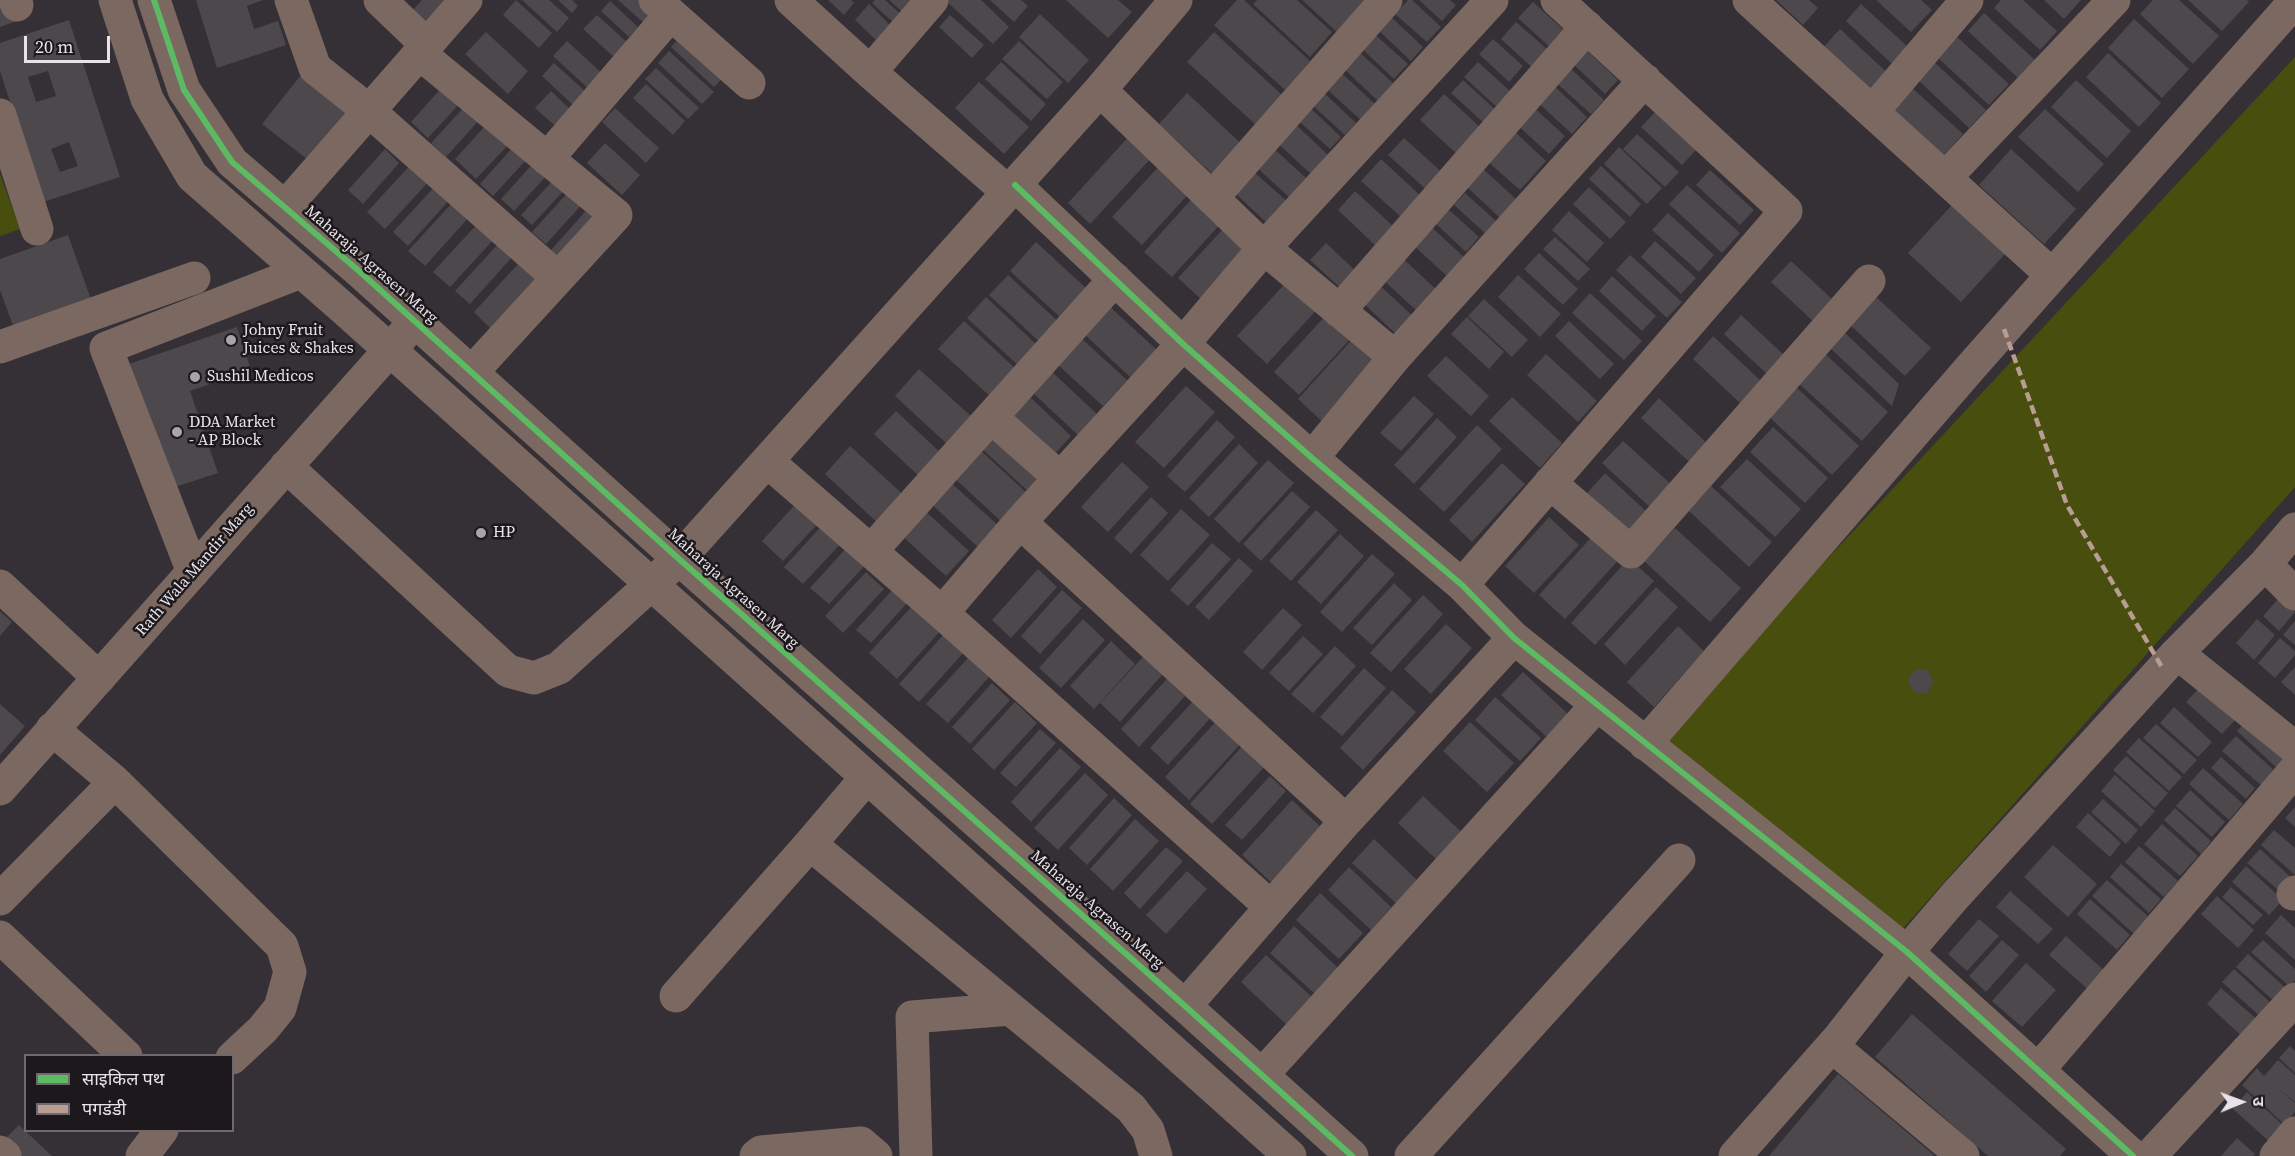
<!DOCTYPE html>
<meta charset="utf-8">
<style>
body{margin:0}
#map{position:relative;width:2295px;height:1156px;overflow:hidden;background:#353035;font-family:"Source Serif 4","Noto Sans Devanagari",serif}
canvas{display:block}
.legend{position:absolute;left:24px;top:1054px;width:210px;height:78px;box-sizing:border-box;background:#1c181c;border:2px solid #6e696e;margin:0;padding:8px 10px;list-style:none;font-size:18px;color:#e8e3e8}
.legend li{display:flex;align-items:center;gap:12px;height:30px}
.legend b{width:30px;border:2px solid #6e696e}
.north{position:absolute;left:2211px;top:1072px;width:60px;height:60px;-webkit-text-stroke:4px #1c181c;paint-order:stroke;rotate:89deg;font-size:16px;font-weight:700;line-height:24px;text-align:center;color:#e8e3e8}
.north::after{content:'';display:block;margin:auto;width:21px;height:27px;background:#e8e3e8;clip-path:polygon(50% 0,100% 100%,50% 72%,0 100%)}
.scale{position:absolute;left:24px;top:36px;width:86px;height:27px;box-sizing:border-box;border:3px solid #e8e3e8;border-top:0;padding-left:8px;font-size:18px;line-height:21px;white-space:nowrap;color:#e8e3e8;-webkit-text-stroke:4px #1c181c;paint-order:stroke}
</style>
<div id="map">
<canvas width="2295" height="1156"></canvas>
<ul class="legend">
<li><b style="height:8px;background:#5cba63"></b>साइकिल पथ</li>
<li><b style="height:8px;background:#b99d93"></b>पगडंडी</li>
</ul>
<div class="north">उ</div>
<div class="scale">20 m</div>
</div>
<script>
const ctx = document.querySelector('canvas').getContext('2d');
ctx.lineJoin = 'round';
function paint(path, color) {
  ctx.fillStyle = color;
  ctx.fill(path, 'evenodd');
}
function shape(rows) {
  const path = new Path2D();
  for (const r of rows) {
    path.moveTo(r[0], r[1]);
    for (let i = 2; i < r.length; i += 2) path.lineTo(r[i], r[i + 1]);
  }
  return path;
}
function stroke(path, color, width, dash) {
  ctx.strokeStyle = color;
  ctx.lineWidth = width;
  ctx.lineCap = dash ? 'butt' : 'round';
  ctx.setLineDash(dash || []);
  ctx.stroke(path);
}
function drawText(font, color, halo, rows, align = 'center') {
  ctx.font = font + ' "Source Serif 4",serif';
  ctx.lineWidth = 5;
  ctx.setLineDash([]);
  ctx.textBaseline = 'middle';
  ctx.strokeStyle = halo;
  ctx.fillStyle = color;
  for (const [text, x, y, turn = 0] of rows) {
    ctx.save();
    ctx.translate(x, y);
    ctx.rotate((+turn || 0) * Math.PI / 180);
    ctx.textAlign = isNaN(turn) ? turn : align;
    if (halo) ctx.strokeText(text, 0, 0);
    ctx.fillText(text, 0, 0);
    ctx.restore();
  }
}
paint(shape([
 [2295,57,2295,487,1891,942,1654,745],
 [0,174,20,229,0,236]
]), '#484e0d');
paint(shape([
 [0,0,17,21,0,27],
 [196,0,263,0,247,6,254,29,278,21,286,45,217,68],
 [422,0,445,0,424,23,411,12],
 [516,0,552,33,539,48,503,15],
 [522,0,549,0,569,18,557,32],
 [558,0,572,0,578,6,572,13],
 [618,0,649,0,659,9,645,24],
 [828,0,851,0,854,3,844,15],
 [875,0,885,0,906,19,898,27,872,3],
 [889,0,912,0,908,17],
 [945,0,981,0,1009,27,993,44],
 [990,0,1021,0,1028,6,1014,22],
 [1066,0,1118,0,1132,12,1108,38],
 [1237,0,1244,0,1310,61,1285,90,1214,25],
 [1257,0,1297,0,1332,32,1310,57,1253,4],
 [1302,0,1366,0,1337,32],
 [1408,0,1412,0,1441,27,1427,42,1395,14],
 [1419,0,1450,0,1456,5,1442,21],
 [1776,0,1809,0,1818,8,1803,25],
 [1876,0,1921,0,1932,10,1911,32],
 [2001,0,2023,0,2057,31,2040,50,1994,8],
 [2044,0,2081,0,2064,19],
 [2153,0,2179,0,2219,36,2193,64,2140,14],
 [2188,0,2247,0,2249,2,2222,31],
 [610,1,638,27,629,37,601,11],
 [1533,2,1569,35,1554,51,1518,18],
 [869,4,890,25,876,40,855,20],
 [1861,4,1908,47,1892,64,1846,21],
 [1984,13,2035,60,2018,78,1968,31],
 [1040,14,1089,60,1068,83,1019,37],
 [597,15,629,44,616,59,583,29],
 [950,15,984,45,972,58,939,27],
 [1389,15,1423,47,1411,61,1377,29],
 [2134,19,2189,69,2162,98,2108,48],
 [69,20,120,177,43,202,0,71,0,43],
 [48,71,56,96,36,102,28,77],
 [69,142,78,166,60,172,51,149],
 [1516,22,1555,56,1539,74,1501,39],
 [1840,29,1893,78,1872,100,1820,51],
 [486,32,528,71,508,94,465,54],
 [1214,32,1282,95,1255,124,1187,62],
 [1372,32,1408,64,1394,79,1359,46],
 [683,34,727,73,714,87,671,47],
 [1956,36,2009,84,1989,105,1937,57],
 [1493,39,1523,66,1509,82,1479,54],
 [567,41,606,77,592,92,553,56],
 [1019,41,1063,82,1047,99,1002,59],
 [1584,48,1618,80,1605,94,1571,62],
 [1356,49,1394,84,1378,101,1341,66],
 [669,51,714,92,702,104,658,63],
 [2108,53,2161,103,2139,127,2086,77],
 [1001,62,1046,104,1031,121,985,79],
 [1478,62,1512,93,1498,108,1464,77],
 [1934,62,1986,110,1969,128,1918,80],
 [554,63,587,93,575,107,542,76],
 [1566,64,1604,100,1591,114,1552,79],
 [1335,67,1376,105,1362,121,1320,83],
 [656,68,699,108,688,119,645,79],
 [301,75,350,116,312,163,262,124],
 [1463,80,1498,112,1486,125,1451,93],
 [2076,80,2131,131,2107,158,2051,107],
 [1549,81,1587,117,1572,134,1533,98],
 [979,82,1029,127,1004,154,955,108],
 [646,84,685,121,673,135,633,98],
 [444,85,462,101,428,138,411,122],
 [1911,87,1963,134,1941,158,1890,110],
 [1320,89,1356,123,1345,135,1309,102],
 [551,91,574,113,560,130,535,108],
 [1187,93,1248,150,1220,181,1159,124],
 [1444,94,1482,129,1459,156,1420,120],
 [1305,103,1341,137,1330,149,1293,116],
 [466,105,481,118,446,157,431,143],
 [1531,105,1565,136,1549,154,1514,122],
 [615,108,659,148,646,163,602,122],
 [2045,109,2104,164,2078,192,2018,137],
 [1656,111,1697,149,1682,165,1641,127],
 [1289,118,1329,156,1312,175,1271,137],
 [487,124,509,144,476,179,455,159],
 [1513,130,1546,161,1520,190,1486,160],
 [1131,134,1154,155,1090,224,1068,203],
 [1637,134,1679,172,1665,187,1623,149],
 [1404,138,1446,176,1430,193,1388,155],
 [605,143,640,175,622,195,587,163],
 [1270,145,1306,178,1289,197,1253,164],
 [514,146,528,158,493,196,480,184],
 [1619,147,1662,188,1647,204,1604,164],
 [385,149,399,163,363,204,348,190],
 [2011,149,2076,209,2044,244,1979,185],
 [537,159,550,172,514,211,501,199],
 [1381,159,1422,197,1402,218,1361,181],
 [414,161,432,178,385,229,367,212],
 [1164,161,1193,189,1142,245,1112,217],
 [1601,166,1641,204,1630,217,1589,179],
 [1481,167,1517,200,1500,218,1465,185],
 [1710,170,1754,210,1740,225,1696,185],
 [1255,173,1288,202,1268,224,1235,193],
 [558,175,569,185,532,225,521,215],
 [436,185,451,198,408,246,393,232],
 [1687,185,1740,233,1722,253,1669,204],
 [1589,187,1626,222,1610,239,1573,204],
 [572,188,585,201,546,244,532,232],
 [1355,191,1394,227,1376,246,1338,210],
 [1197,193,1225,219,1172,277,1144,252],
 [1465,193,1497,222,1486,234,1454,205],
 [454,201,470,216,425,266,408,251],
 [1953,204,2006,253,1961,302,1908,253],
 [591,205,602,215,561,259,551,250],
 [1446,207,1479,237,1466,252,1433,221],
 [1569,211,1604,243,1587,262,1552,230],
 [1668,213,1714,255,1699,272,1652,230],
 [1232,219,1256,241,1202,300,1178,278],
 [479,222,496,237,450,287,433,272],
 [1428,224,1466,259,1449,278,1411,243],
 [68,235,93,305,16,334,0,290,0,259],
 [1555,237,1590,269,1578,281,1543,249],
 [1655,241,1696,278,1681,294,1641,257],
 [1036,242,1088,290,1062,319,1010,271],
 [499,243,513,256,470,304,455,291],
 [1326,243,1363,278,1348,295,1310,260],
 [1539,253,1578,289,1563,305,1524,269],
 [1398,254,1438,291,1419,313,1379,276],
 [1630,255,1682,302,1667,318,1616,270],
 [1791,261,1833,300,1814,322,1771,282],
 [518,264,539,283,494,332,474,312],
 [1008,275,1062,325,1044,346,989,295],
 [1518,275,1561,314,1540,337,1498,297],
 [1292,276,1322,304,1267,364,1237,336],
 [1612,276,1656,316,1642,331,1599,291],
 [1376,282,1414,317,1398,336,1360,300],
 [1590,293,1642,341,1624,360,1572,313],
 [1875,296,1931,348,1905,376,1849,324],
 [986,297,1039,347,1020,367,967,318],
 [1484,299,1528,340,1512,357,1468,316],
 [1108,305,1157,350,1131,378,1082,332],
 [1327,314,1352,337,1299,395,1274,372],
 [1741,315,1785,356,1768,375,1724,334],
 [1467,317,1504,352,1489,369,1451,334],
 [964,321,1017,370,992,398,938,349],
 [1569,321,1614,364,1600,379,1555,336],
 [237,327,251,370,190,391,218,473,169,489,126,365],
 [1845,333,1899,384,1892,406,1828,346],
 [1357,334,1387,362,1328,427,1298,399],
 [1713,336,1761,381,1740,403,1693,359],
 [1081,338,1127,380,1103,406,1057,364],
 [1823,352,1888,412,1862,441,1797,382],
 [1546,354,1597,401,1578,422,1527,375],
 [1446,356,1489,396,1471,416,1427,376],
 [919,369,972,417,947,444,895,396],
 [1050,370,1099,416,1080,437,1031,391],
 [1186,386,1215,412,1164,468,1135,442],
 [1795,386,1859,446,1832,475,1768,416],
 [1414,396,1434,414,1401,451,1380,433],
 [1030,397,1071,436,1053,456,1011,417],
 [1512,397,1562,443,1540,468,1489,421],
 [1659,398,1712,448,1695,467,1641,418],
 [896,411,944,456,923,480,874,434],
 [1437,418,1457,437,1414,484,1394,465],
 [1217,420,1235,437,1185,492,1167,476],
 [1477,425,1502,449,1444,512,1419,489],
 [1773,427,1828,478,1805,503,1750,452],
 [994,435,1041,478,1030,493,980,447],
 [1623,441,1673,486,1652,509,1602,463],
 [1239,444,1258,463,1209,517,1189,498],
 [850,446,907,498,881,526,825,474],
 [977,447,1030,496,1004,524,951,475],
 [1747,459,1801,509,1775,537,1720,487],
 [1268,460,1294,483,1239,543,1214,519],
 [1122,462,1149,487,1108,532,1081,507],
 [1502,463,1525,484,1472,542,1449,520],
 [1605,473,1649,514,1625,540,1581,500],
 [948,480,1000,527,980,549,928,501],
 [1711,486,1772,542,1749,567,1689,511],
 [1292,491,1310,507,1261,561,1243,544],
 [802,497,824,517,783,561,762,541],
 [1151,497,1168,513,1131,554,1114,538],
 [923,509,969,551,946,576,900,534],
 [1181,509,1210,535,1168,581,1140,555],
 [1316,510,1338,530,1291,581,1269,561],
 [1549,517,1579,545,1534,593,1505,566],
 [827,520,846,538,803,584,784,567],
 [1675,528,1741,588,1710,622,1644,561],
 [1597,531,1623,555,1565,619,1539,595],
 [1340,534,1364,556,1321,604,1297,582],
 [1212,543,1231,559,1188,606,1170,590],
 [850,544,868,562,829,604,810,588],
 [1372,554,1395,574,1342,632,1320,612],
 [1239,558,1253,571,1209,620,1195,607],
 [1629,558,1654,581,1595,645,1571,623],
 [1038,569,1057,587,1011,638,992,620],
 [866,572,884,589,843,633,825,616],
 [1394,583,1412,600,1372,645,1353,628],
 [1656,587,1678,607,1625,665,1604,644],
 [894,588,908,602,871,643,856,630],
 [1062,590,1082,608,1040,654,1021,636],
 [1423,595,1443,614,1391,672,1370,653],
 [2279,598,2295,612,2279,631,2263,616],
 [915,603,943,628,897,679,869,653],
 [1283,608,1302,625,1262,670,1243,652],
 [0,611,12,622,0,636],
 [1083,619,1105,640,1061,688,1039,668],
 [2257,619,2275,635,2254,660,2236,643],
 [2295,621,2295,645,2283,635],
 [1446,624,1472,648,1431,694,1404,669],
 [1678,626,1704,651,1654,707,1627,682],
 [945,633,965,651,919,702,899,684],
 [1303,636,1323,654,1289,691,1269,673],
 [2280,638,2295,651,2295,655,2275,678,2258,663],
 [1111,641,1135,664,1094,709,1070,686],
 [1335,646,1356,666,1313,713,1291,694],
 [1144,656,1163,674,1120,722,1100,703],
 [968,658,989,677,948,723,926,704],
 [2295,667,2295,695,2281,682],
 [1364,668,1386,688,1342,736,1320,717],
 [1915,670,1928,670,1933,682,1927,694,1914,692,1907,681],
 [1523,672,1568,714,1547,737,1501,695],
 [1167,679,1185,696,1139,747,1121,729],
 [992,683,1010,700,970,744,952,727],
 [2203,684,2239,716,2222,734,2186,702],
 [1392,690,1416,712,1363,770,1340,748],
 [1197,697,1214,714,1168,765,1150,748],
 [1495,697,1541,738,1520,761,1475,720],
 [1015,702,1037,723,994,770,972,749],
 [0,704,25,726,0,755],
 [2174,707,2212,742,2198,757,2160,723],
 [1222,715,1247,737,1189,800,1165,777],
 [2248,719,2290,755,2278,769,2237,731],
 [1470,722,1514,763,1487,792,1443,751],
 [2156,724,2197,760,2184,774,2143,738],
 [1040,729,1056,743,1016,787,1000,773],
 [2236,736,2275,771,2262,786,2222,751],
 [2139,738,2182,777,2169,791,2126,752],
 [1245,743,1268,763,1212,824,1190,804],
 [1060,748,1081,767,1031,822,1011,802],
 [2126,756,2168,793,2155,808,2113,770],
 [2221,757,2255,788,2246,799,2211,768],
 [2203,768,2243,804,2229,820,2189,784],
 [1085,773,1108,795,1058,850,1034,828],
 [2115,775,2155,811,2141,827,2101,791],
 [1270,776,1286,791,1242,840,1225,825],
 [2190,790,2225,822,2212,837,2176,806],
 [1423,796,1468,838,1442,865,1398,823],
 [1114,798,1132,815,1087,865,1069,848],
 [2103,799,2138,830,2126,844,2091,812],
 [1292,800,1324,830,1274,885,1242,855],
 [2295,807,2295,827,2285,818],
 [2175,808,2211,841,2201,854,2164,820],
 [2088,813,2121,843,2110,857,2076,827],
 [1135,819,1159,841,1113,891,1090,869],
 [2162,824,2198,856,2180,876,2144,844],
 [2274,830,2295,848,2295,875,2261,845],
 [1374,839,1418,881,1397,904,1352,863],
 [2053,845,2097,884,2068,917,2024,877],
 [2139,846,2178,881,2164,897,2125,862],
 [1166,847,1183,861,1140,909,1124,893],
 [2260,849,2295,881,2285,896,2247,863],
 [2121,864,2161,899,2149,913,2110,877],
 [2246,866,2283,900,2269,915,2232,882],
 [1349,867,1391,907,1371,930,1328,890],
 [1187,871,1207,889,1166,934,1146,915],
 [2107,880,2149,917,2134,934,2092,896],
 [2231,887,2263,915,2253,925,2222,897],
 [2010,891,2053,929,2038,944,1996,907],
 [1320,893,1363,933,1339,959,1296,920],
 [2217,896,2254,930,2238,948,2201,914],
 [2090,899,2130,935,2117,950,2077,914],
 [2281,915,2295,928,2295,960,2265,933],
 [1979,919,1999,936,1967,971,1948,954],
 [1294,926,1338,968,1315,994,1270,953],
 [2066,936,2108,974,2092,993,2049,955],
 [2002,940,2019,955,1986,992,1969,976],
 [2263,940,2295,969,2295,980,2289,986,2251,952],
 [2248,954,2288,990,2276,1003,2236,967],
 [1266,955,1313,998,1288,1026,1241,982],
 [2026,963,2056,990,2022,1027,1992,1001],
 [2234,969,2274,1006,2263,1019,2222,982],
 [2221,988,2261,1023,2246,1040,2207,1004],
 [1912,1014,2066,1149,2060,1156,1988,1156,1875,1057],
 [2290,1046,2295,1051,2295,1073,2279,1058],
 [2278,1060,2295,1075,2295,1102,2274,1085,2295,1103,2295,1112,2284,1124,2242,1085,2257,1068,2264,1076],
 [1838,1074,1935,1156,1769,1156],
 [2247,1092,2284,1126,2270,1142,2233,1109],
 [19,1125,52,1156,17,1156,2,1142],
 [2237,1138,2255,1154,2253,1156,2221,1156]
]), '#4c484b');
stroke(shape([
 [15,0,17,5],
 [115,0,147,99,192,176,343,308,1290,1156],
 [154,0,184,90,232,162,359,271,679,559,1185,1006,1352,1156],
 [291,0,315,68,369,111,558,278],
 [380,0,427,45],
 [655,0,749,83],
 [791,0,870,72,1008,192],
 [1749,0,2052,275],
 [419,53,616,215,472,372],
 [870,72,932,0],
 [1100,90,1264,248,1395,357],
 [1872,112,1967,0],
 [0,115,37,229],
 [547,159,671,14],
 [1945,178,2114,0],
 [1015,185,1183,344,1312,458,1462,585,1514,638,1907,952,2133,1156],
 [1212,198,1386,0],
 [285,207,466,0],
 [1339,311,1587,27],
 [0,347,194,278],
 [991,417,1060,478],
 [1312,458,1395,357,1645,80],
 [767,461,942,613,1271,907],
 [286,466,508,671,534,678,559,668,679,559,1100,90,1176,0],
 [1550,483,1631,552,1869,281],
 [1020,522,1346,821],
 [871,551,1115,279],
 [2265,564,2295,594],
 [193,572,106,348,301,272],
 [1462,585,1786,211,1557,0],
 [0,586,99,678],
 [942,613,1020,522,1183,344,1264,248,1492,0],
 [2177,653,2295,748],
 [52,729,115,782,282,946,290,972,280,1008,263,1029,232,1058],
 [1645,744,1971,367,2295,1],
 [867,777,810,844,1131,1108,1148,1130,1156,1156],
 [0,789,403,335],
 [2293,894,2295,892],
 [0,899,115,782],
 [0,937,126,1056],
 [676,996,810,844],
 [1185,1006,1346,821,1514,638],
 [1832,1046,1963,1156],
 [2039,1069,2295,770],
 [1262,1075,1597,705],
 [0,1152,5,1156],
 [142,1156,162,1130],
 [756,1156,761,1152,861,1143,876,1156],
 [916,1156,912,1017,1011,1009],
 [1411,1156,1679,860],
 [1735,1156,1838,1039,1907,952,1955,896,2177,653,2265,564,2295,529],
 [2150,1156,2295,999],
 [2276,1156,2295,1133]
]), '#7a6861', 33);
stroke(shape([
 [2004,329,2067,505,2163,669]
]), '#b99d93', 4.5, [9, 4.5]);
stroke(shape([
 [154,0,184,90,232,162,359,271,679,559,1185,1006,1352,1156],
 [1015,185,1183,344,1312,458,1462,585,1514,638,1907,952,2133,1156]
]), '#5cba63', 6);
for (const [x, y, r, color] of [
 [231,340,6,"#a9a4a9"],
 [195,377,6,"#a9a4a9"],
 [177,432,6,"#a9a4a9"],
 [481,533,6,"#a9a4a9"]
]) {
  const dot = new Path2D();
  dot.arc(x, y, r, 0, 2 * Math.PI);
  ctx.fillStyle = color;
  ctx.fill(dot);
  stroke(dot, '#1c181c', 2);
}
drawText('16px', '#e8e3e8', '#1c181c', [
 ["Maharaja Agrasen Marg",371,265,41],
 ["Rath Wala Mandir Marg",195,570,-49],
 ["Maharaja Agrasen Marg",733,589,42],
 ["Maharaja Agrasen Marg",1097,910,41]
]);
drawText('16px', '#e8e3e8', '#1c181c', [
 ["Johny Fruit",243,331],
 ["Juices & Shakes",243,349],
 ["Sushil Medicos",207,377],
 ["DDA Market",189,423],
 ["- AP Block",189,441],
 ["HP",493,533]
], 'left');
</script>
